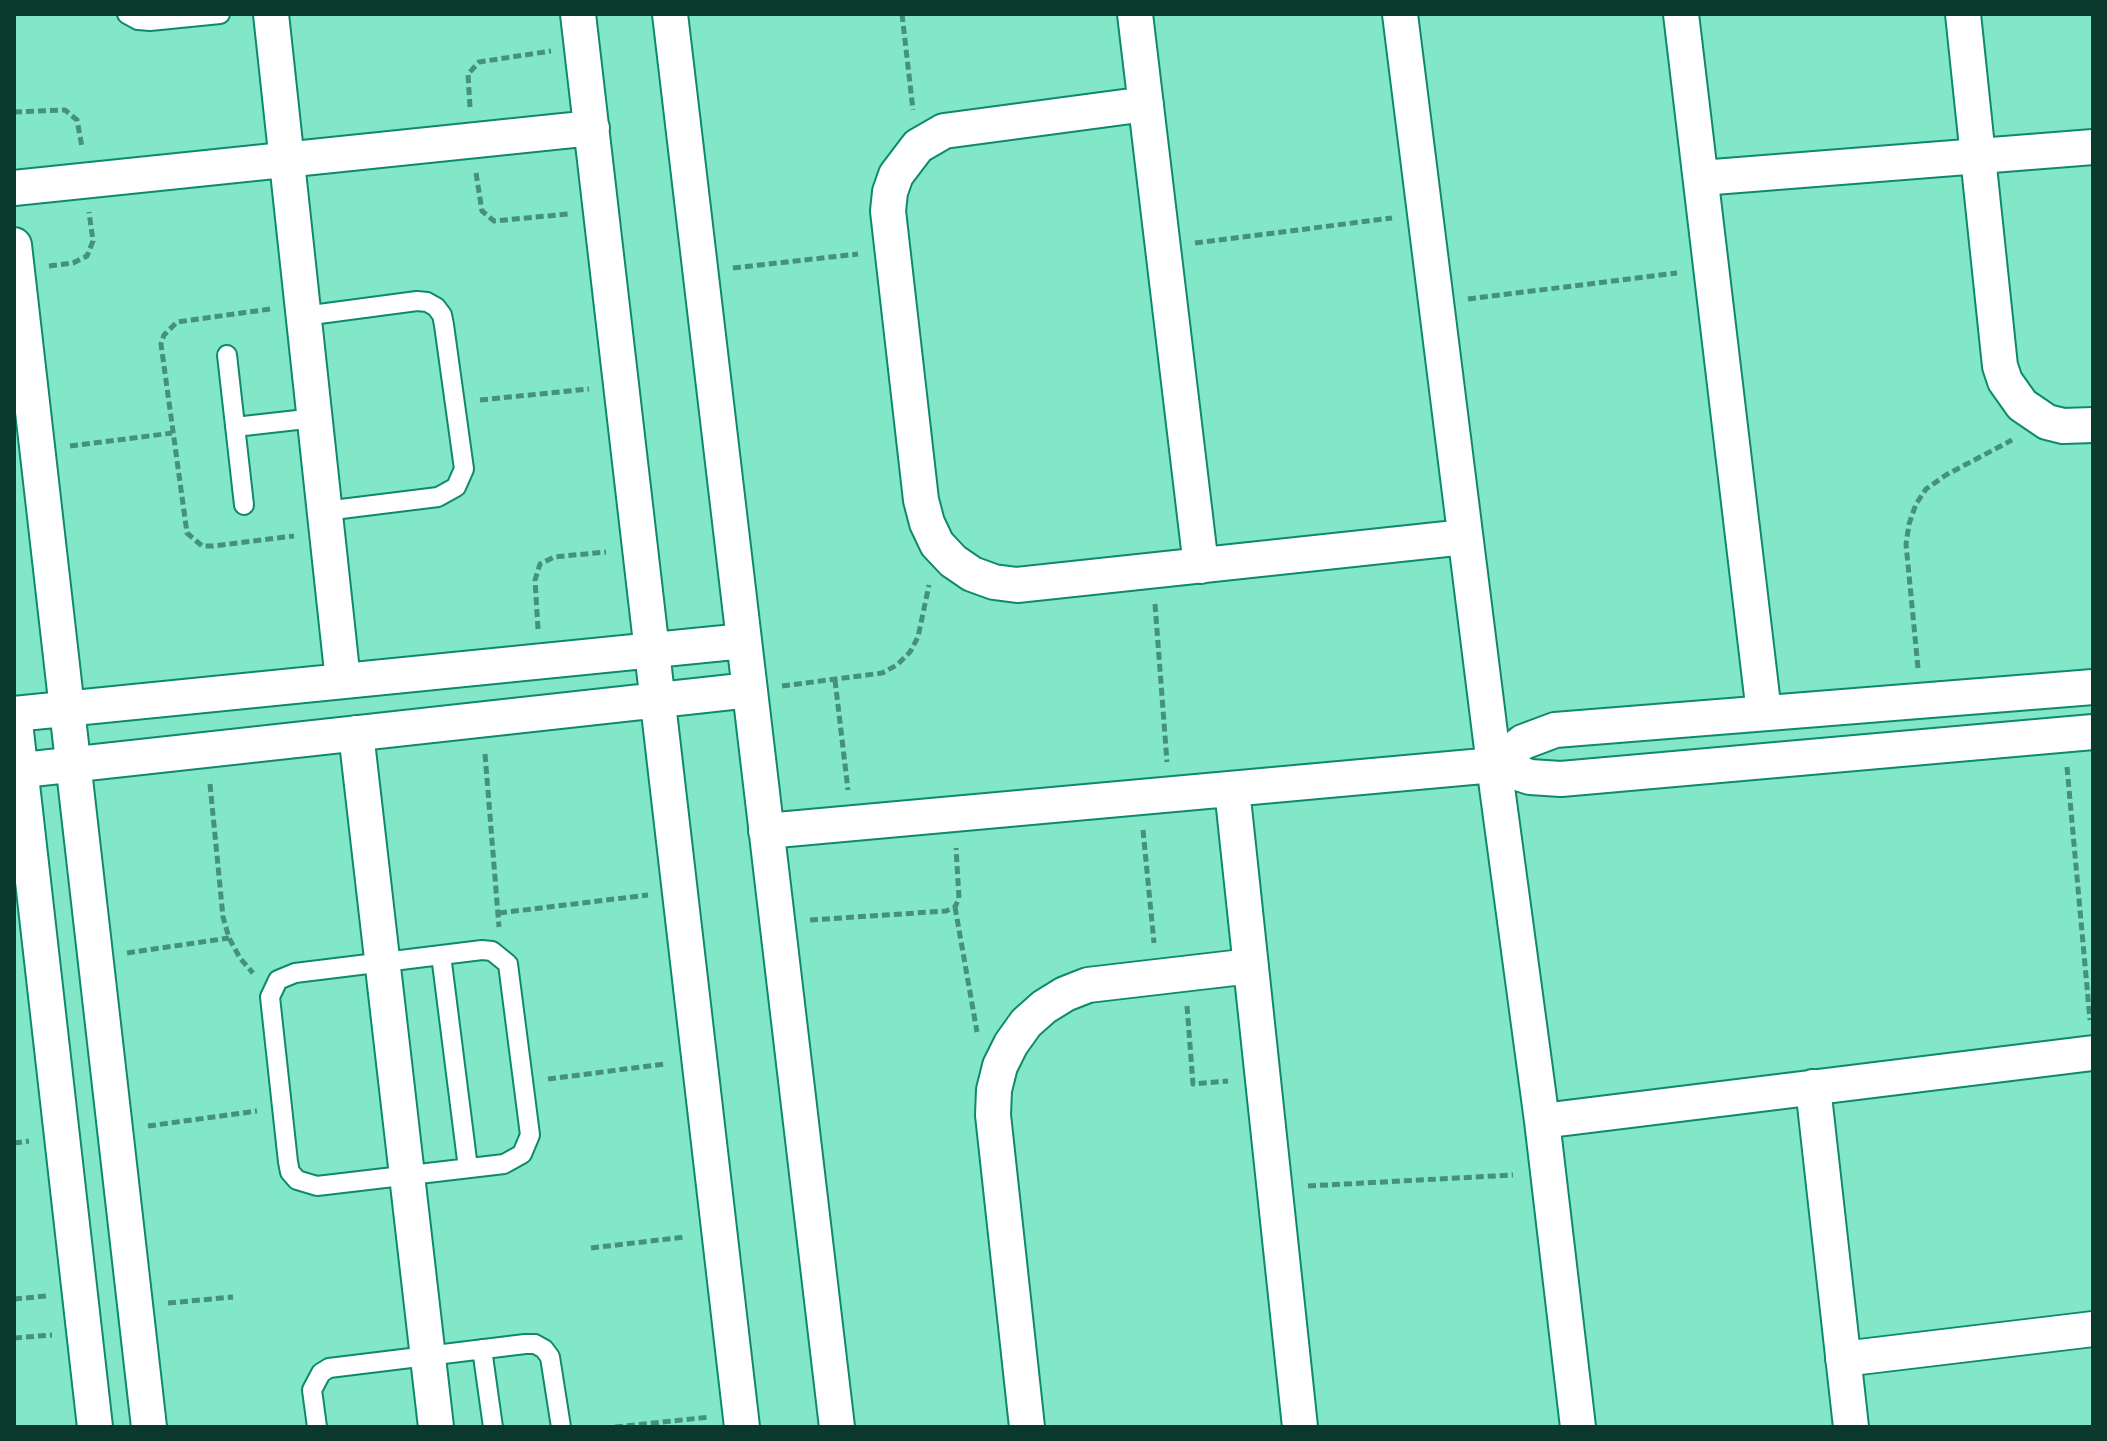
<!DOCTYPE html>
<style>
body{margin:0}
#map{position:relative;width:2107px;height:1441px;overflow:hidden;background:#81e7c7;font-family:"Source Sans 3",sans-serif}
canvas{display:block}
.frame{position:absolute;inset:0;border:16px solid #0b392d;pointer-events:none}
</style>
<div id="map">
<canvas width="2107" height="1441"></canvas>
<div class="frame"></div>
</div>
<script>
const ctx = document.querySelector('canvas').getContext('2d');
ctx.lineJoin = 'round';
function shape(rows) {
  const path = new Path2D();
  for (const r of rows) {
    path.moveTo(r[0], r[1]);
    for (let i = 2; i < r.length; i += 2) path.lineTo(r[i], r[i + 1]);
  }
  return path;
}
function stroke(path, color, width, dash) {
  ctx.strokeStyle = color;
  ctx.lineWidth = width;
  ctx.lineCap = dash ? 'butt' : 'round';
  ctx.setLineDash(dash || []);
  ctx.stroke(path);
}
const lane = shape([
 [127,14,138,20,150,21,220,14],
 [304,316,417,301,427,302,436,307,442,315,444,325,464,469,456,487,438,497,325,511],
 [227,355,244,505],
 [235,427,315,418],
 [482,950,492,951,508,964,530,1135,522,1154,504,1164,317,1186,297,1180,290,1172,288,1162,270,997,278,980,295,973,482,950],
 [441,955,468,1168],
 [482,1349,493,1427],
 [317,1427,312,1390,321,1373,329,1368,525,1344,535,1344,544,1349,550,1357,561,1427]
]);
const street = shape([
 [271,14,343,681],
 [578,14,742,1427],
 [670,14,837,1427],
 [1135,14,1201,566],
 [1400,14,1494,765,1542,1121,1578,1427],
 [1681,14,1764,713],
 [1963,14,2000,366,2005,381,2022,405,2047,422,2063,426,2093,425],
 [1146,104,944,131,918,146,896,175,890,192,888,211,921,500,927,523,937,544,953,561,972,574,994,582,1017,585,1465,537],
 [1701,178,2093,147],
 [14,188,592,128],
 [14,245,149,1427],
 [14,714,744,641],
 [14,714,95,1427],
 [356,733,436,1427],
 [1494,765,1523,742,1555,730,2093,687],
 [14,771,750,690],
 [1232,789,1300,1427],
 [766,831,1494,765,1530,777,1561,779,2093,732],
 [1813,1087,1851,1427],
 [1542,1121,2093,1053],
 [1843,1359,2093,1329],
 [1027,1427,993,1115,994,1090,1000,1066,1011,1044,1026,1023,1044,1007,1065,994,1088,985,1251,966]
]);
stroke(lane, '#0f896d', 22);
stroke(street, '#0f896d', 38);
stroke(shape([
 [902,14,913,110],
 [470,107,468,74,479,62,551,51],
 [14,112,65,110,77,120,82,147],
 [476,173,482,211,494,221,568,214],
 [1195,243,1392,218],
 [49,266,73,263,87,256,93,241,89,212],
 [733,268,858,254],
 [1468,299,1677,273],
 [270,309,177,322,164,335,161,344,187,533,202,546,213,546,294,536],
 [480,400,589,389],
 [70,446,172,433],
 [1155,604,1167,762],
 [538,629,535,580,540,564,554,557,606,552],
 [1918,668,1906,544,1909,524,1916,504,1926,489,1946,475,2012,440],
 [835,680,848,790],
 [782,686,882,673,897,665,910,652,918,637,929,585],
 [485,754,499,927],
 [2067,767,2090,1020],
 [210,784,223,917,229,938,240,958,253,973],
 [1143,830,1154,943],
 [955,907,977,1032],
 [499,913,648,895],
 [810,920,946,911,955,907,959,898,956,848],
 [127,953,229,938],
 [1187,1006,1193,1084,1228,1081],
 [548,1079,665,1064],
 [148,1126,257,1111],
 [14,1143,29,1141],
 [1308,1186,1513,1175],
 [591,1248,685,1237],
 [14,1299,47,1296],
 [168,1303,233,1297],
 [14,1338,52,1335],
 [615,1427,710,1417]
]), '#46917b', 5, [8, 4]);
stroke(lane, '#fff', 18);
stroke(street, '#fff', 34);
</script>
